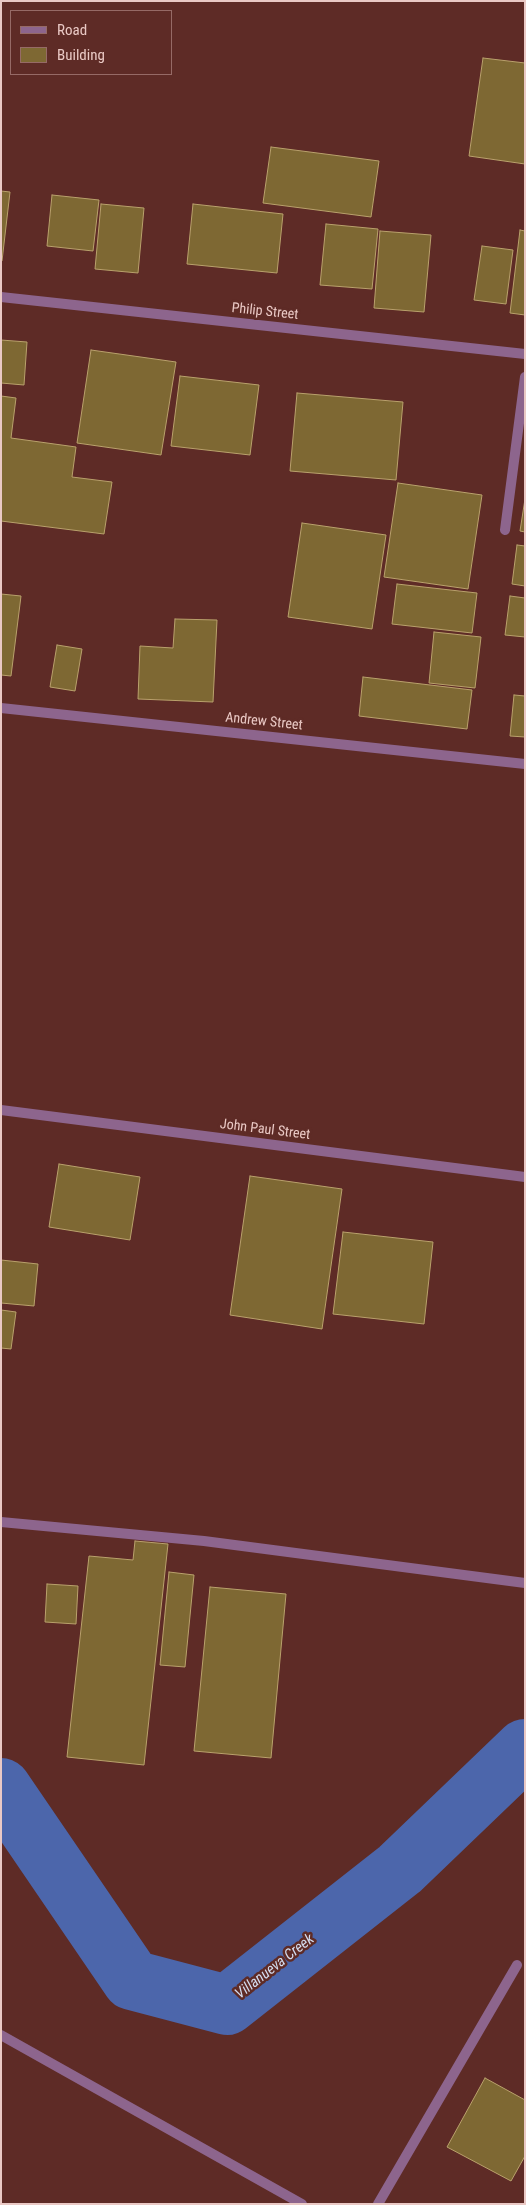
<!DOCTYPE html>
<style>
body{margin:0}
#map{position:relative;width:526px;height:2205px;overflow:hidden;background:#5e2b26;font-family:"Roboto Condensed",sans-serif}
canvas{display:block}
.frame{position:absolute;inset:0;border:2px solid #eac9c5;pointer-events:none}
.legend{position:absolute;left:10px;top:10px;width:162px;height:65px;box-sizing:border-box;background:#5e2b26;border:1px solid #966a66;margin:0;padding:6px 9px;list-style:none;font-size:15px;color:#eac9c5}
.legend li{display:flex;align-items:center;gap:10px;height:25px}
.legend b{width:25px;border:1px solid #966a66}
</style>
<div id="map">
<canvas width="526" height="2205"></canvas>
<div class="frame"></div>
<ul class="legend">
<li><b style="height:6px;background:#8d658d"></b>Road</li>
<li><b style="height:14px;background:#7e6833"></b>Building</li>
</ul>
</div>
<script>
const ctx = document.querySelector('canvas').getContext('2d');
ctx.lineJoin = 'round';
function shape(rows) {
  const path = new Path2D();
  for (const r of rows) {
    path.moveTo(r[0], r[1]);
    for (let i = 2; i < r.length; i += 2) path.lineTo(r[i], r[i + 1]);
  }
  return path;
}
function stroke(path, color, width, dash) {
  ctx.strokeStyle = color;
  ctx.lineWidth = width;
  ctx.lineCap = dash ? 'butt' : 'round';
  ctx.setLineDash(dash || []);
  ctx.stroke(path);
}
function paint(path, color) {
  ctx.fillStyle = color;
  ctx.fill(path, 'evenodd');
}
function drawText(font, color, halo, rows, align = 'center') {
  ctx.font = font + ' "Roboto Condensed",sans-serif';
  ctx.lineWidth = 5;
  ctx.setLineDash([]);
  ctx.textBaseline = 'middle';
  ctx.strokeStyle = halo;
  ctx.fillStyle = color;
  for (const [text, x, y, turn = 0] of rows) {
    ctx.save();
    ctx.translate(x, y);
    ctx.rotate((+turn || 0) * Math.PI / 180);
    ctx.textAlign = isNaN(turn) ? turn : align;
    if (halo) ctx.strokeText(text, 0, 0);
    ctx.fillText(text, 0, 0);
    ctx.restore();
  }
}
stroke(shape([
 [1,1788,132,1980,227,2005,400,1869,525,1749]
]), '#4c66ab', 60);
const building = shape([
 [483,58,525,63,525,164,469,156,483,58],
 [271,147,379,161,371,217,263,203,271,147],
 [1,191,10,192,2,261,1,261,1,191],
 [52,195,99,200,93,251,47,246,52,195],
 [101,204,144,208,138,273,95,269,101,204],
 [193,204,283,214,277,273,187,264,193,204],
 [326,224,378,229,372,289,320,285,326,224],
 [520,230,525,231,525,315,510,313,520,230],
 [380,231,431,235,424,312,374,308,380,231],
 [482,246,513,250,506,304,474,300,482,246],
 [1,340,27,342,24,385,1,383,1,340],
 [91,350,176,362,161,455,77,443,91,350],
 [180,376,259,385,250,455,171,446,180,376],
 [297,393,403,402,396,480,290,471,297,393],
 [1,396,16,398,11,438,76,447,72,477,112,482,104,534,1,521,1,396],
 [398,483,482,495,468,589,384,577,398,483],
 [525,499,525,532,520,531,525,499],
 [302,523,386,535,372,629,288,617,302,523],
 [517,545,525,546,525,586,512,584,517,545],
 [397,584,477,593,472,633,392,624,397,584],
 [1,594,21,596,11,676,1,675,1,594],
 [510,596,525,598,525,637,505,635,510,596],
 [175,619,217,620,213,702,138,699,140,646,173,648,175,619],
 [434,632,481,637,475,688,429,683,434,632],
 [57,645,82,649,75,691,50,687,57,645],
 [363,677,472,690,467,729,359,716,363,677],
 [514,695,525,696,525,737,510,736,514,695],
 [59,1164,140,1177,130,1240,49,1227,59,1164],
 [250,1176,342,1189,322,1329,230,1315,250,1176],
 [343,1232,433,1242,424,1324,333,1314,343,1232],
 [1,1260,38,1264,34,1306,1,1303,1,1260],
 [1,1310,16,1312,11,1349,1,1348,1,1310],
 [135,1541,168,1544,144,1765,67,1757,89,1556,133,1560,135,1541],
 [169,1572,194,1575,185,1667,160,1665,169,1572],
 [47,1584,78,1586,76,1624,45,1622,47,1584],
 [210,1587,286,1594,271,1758,194,1751,210,1587],
 [485,2078,525,2100,525,2156,511,2181,447,2147,485,2078]
]);
paint(building, '#7e6833');
stroke(building, '#b9a16c', 1);
stroke(shape([
 [1,297,525,354],
 [505,530,525,377],
 [1,708,525,764],
 [1,1110,525,1177],
 [1,1522,204,1541,525,1583],
 [1,2035,302,2204],
 [378,2204,517,1965]
]), '#8d658d', 10);
drawText('14px', '#eac9c5', '#5e2b26', [
 ["Philip Street",265,312,6],
 ["Andrew Street",264,722,6],
 ["John Paul Street",265,1130,7]
]);
drawText('italic 15px', '#d4ddf0', '#5e2b26', [
 ["Villanueva Creek",275,1967,-38]
]);
</script>
